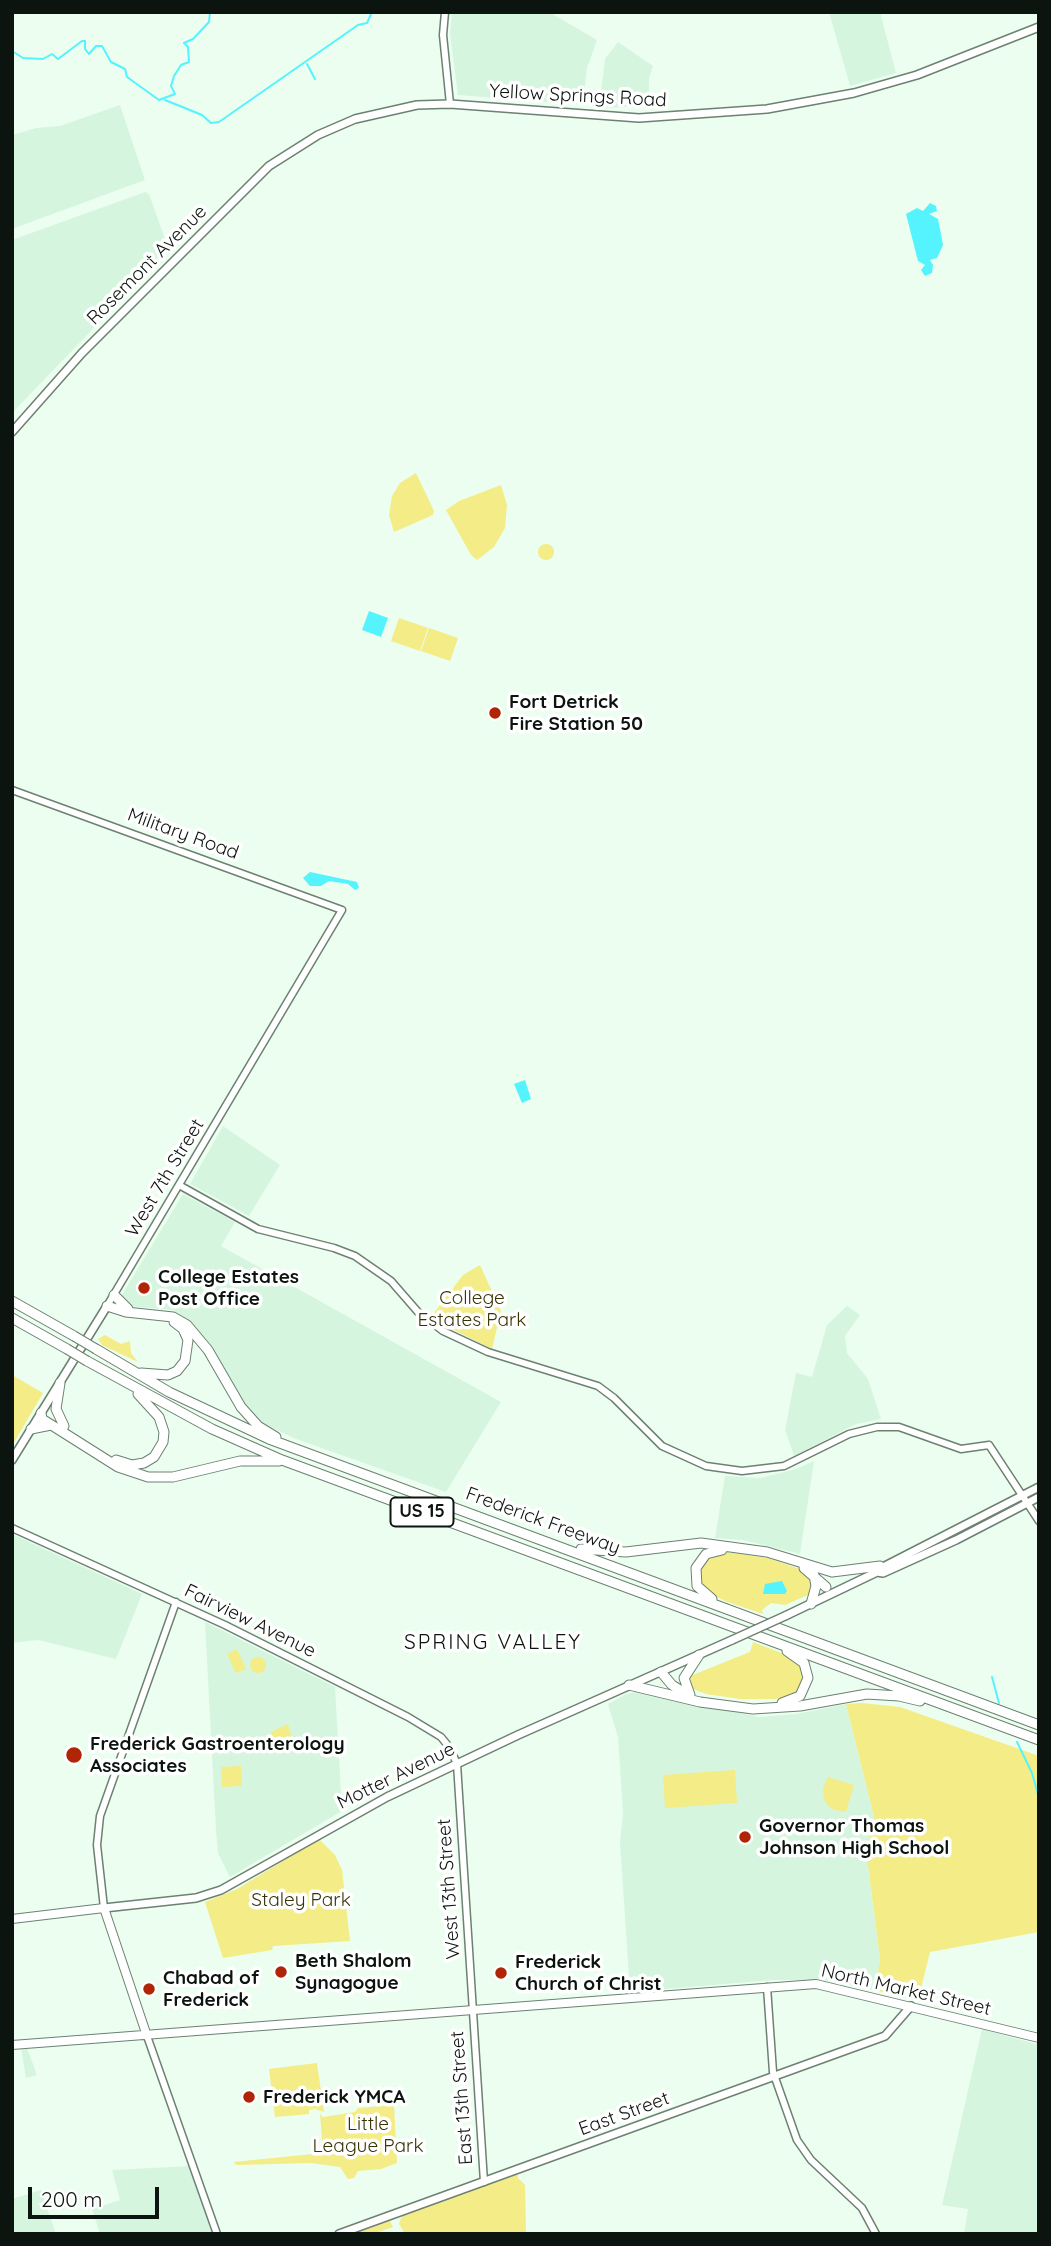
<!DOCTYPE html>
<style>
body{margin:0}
#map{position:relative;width:1051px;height:2246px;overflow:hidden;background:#ebfef0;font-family:Quicksand,sans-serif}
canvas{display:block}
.frame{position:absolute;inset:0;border:14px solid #0c140f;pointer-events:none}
.scale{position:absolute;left:28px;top:2187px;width:131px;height:32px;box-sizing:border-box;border:4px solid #0c140f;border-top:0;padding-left:9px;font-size:21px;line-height:24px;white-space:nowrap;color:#0c140f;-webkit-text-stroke:5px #fff;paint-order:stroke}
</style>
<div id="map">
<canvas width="1051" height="2246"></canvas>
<div class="frame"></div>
<div class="scale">200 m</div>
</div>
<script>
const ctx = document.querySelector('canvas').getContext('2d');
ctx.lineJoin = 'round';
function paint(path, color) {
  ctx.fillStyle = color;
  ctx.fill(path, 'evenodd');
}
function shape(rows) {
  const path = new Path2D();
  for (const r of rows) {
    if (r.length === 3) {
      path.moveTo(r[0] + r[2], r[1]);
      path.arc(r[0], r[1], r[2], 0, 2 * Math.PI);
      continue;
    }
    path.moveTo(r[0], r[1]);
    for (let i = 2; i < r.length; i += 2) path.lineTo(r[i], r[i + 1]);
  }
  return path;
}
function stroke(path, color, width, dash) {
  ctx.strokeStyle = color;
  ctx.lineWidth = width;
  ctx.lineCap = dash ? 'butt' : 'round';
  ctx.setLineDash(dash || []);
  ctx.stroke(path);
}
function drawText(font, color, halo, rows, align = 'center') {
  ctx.font = font + ' Quicksand,sans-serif';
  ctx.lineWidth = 7;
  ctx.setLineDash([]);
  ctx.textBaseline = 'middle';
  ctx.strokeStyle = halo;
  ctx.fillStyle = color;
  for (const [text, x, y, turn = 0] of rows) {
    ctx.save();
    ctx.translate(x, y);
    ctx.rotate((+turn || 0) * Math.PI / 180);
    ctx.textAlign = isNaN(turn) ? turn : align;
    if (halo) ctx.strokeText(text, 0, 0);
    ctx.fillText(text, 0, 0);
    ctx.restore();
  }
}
paint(shape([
 [452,12,549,12,597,40,587,68,583,105,458,95,450,34],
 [829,12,880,12,896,73,850,86],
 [618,42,653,66,649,78,649,106,599,108,605,59],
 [120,105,145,180,12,229,12,135,36,128,60,126],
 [145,192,149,194,169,250,12,413,12,240],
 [223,1126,280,1165,249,1216,190,1184],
 [183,1194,235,1222,221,1246,501,1402,446,1492,296,1439,258,1421,236,1395,209,1343,192,1323,172,1310,128,1306,120,1298],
 [847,1306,860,1315,845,1336,847,1353,868,1379,881,1419,856,1424,794,1456,785,1430,796,1373,812,1377,827,1325],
 [814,1461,800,1554,743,1540,715,1538,725,1476,760,1478,796,1469],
 [12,1534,142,1594,116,1659,38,1640,12,1643],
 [205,1622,335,1687,342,1811,230,1877,218,1853,216,1830],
 [640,1691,759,1717,796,1714,846,1704,876,1825,863,1850,868,1865,880,1959,875,1990,824,1980,773,1980,630,1992,620,1842,623,1813,618,1737,608,1704,626,1694],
 [982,2029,1039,2045,1039,2234,964,2234,968,2209,942,2205],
 [21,2048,27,2048,37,2075,26,2078],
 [191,2166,215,2234,100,2234,92,2209,120,2200,112,2170],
 [41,2190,56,2234,12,2234,12,2199]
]), '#d6f5df');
paint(shape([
 [416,473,434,511,433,515,394,532,389,515,392,496,400,483],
 [501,485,507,505,505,528,494,547,477,560,471,555,446,510,459,501],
 [546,552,8],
 [399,618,428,628,420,651,391,641],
 [429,628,458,638,450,661,421,651],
 [480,1265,501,1311,492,1349,430,1318,463,1275],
 [105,1335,121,1344,130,1341,131,1353,138,1362,102,1345,98,1339],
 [12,1375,43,1393,12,1446],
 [719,1551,768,1558,800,1569,810,1574,812,1589,808,1595,785,1605,771,1603,762,1610,763,1614,725,1601,702,1589,697,1569,702,1560],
 [753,1642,797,1659,806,1672,799,1694,784,1699,740,1699,706,1694,691,1688,690,1676,750,1652],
 [237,1649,246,1669,236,1673,227,1654],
 [258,1665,8],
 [862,1703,900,1707,1039,1756,1039,1932,930,1952,918,2001,875,1990,880,1959,868,1865,863,1850,876,1825,846,1704],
 [288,1724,295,1751,282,1754,280,1743,274,1744,271,1732],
 [241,1766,242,1786,222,1787,221,1767],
 [735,1770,737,1803,665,1808,663,1775],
 [828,1777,854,1785,846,1812,831,1809,824,1800,823,1788],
 [319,1839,335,1855,342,1870,350,1941,273,1946,272,1950,223,1958,205,1902,237,1889],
 [317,2063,324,2112,315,2109,309,2110,309,2114,275,2117,269,2069],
 [394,2105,397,2163,381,2169,358,2171,354,2178,348,2179,340,2167,311,2163,236,2165,234,2162,323,2153,320,2114,323,2117,355,2112,358,2108],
 [517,2170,518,2178,525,2185,526,2234,405,2234,399,2224,403,2213],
 [390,2221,393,2227,373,2234,352,2234]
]), '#f3ec87');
paint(shape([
 [930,203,936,206,937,211,929,214,938,219,943,245,937,258,930,260,933,265,932,273,925,276,921,270,925,265,918,261,906,214,917,208,923,211],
 [369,611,388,618,381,637,362,630],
 [310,872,357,882,359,888,355,890,348,884,329,881,321,886,310,886,303,878],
 [525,1080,531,1099,522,1103,514,1084],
 [782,1581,787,1591,785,1594,763,1594,765,1584]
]), '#55f3fe');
stroke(shape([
 [12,51,23,58,43,59,52,54,58,59,82,41,85,41,85,49,89,54,96,46,102,46,111,62,125,69,127,77,159,100,175,94,171,86,174,76,181,65,189,62,188,47,184,43,193,39,209,22,210,12],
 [307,64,315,79],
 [165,100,202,115,211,123,219,122,358,25,367,23,372,12],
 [992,1677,999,1703],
 [1017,1742,1032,1773,1039,1798]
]), '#55f3fe', 2);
const tertiary = shape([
 [445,12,443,35,450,104],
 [12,790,342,910,107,1306],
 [179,1185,258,1229,334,1248,355,1256,391,1281,418,1312,443,1331,488,1352,598,1386,614,1398,662,1446,706,1466,742,1471,784,1466,849,1434,877,1427,899,1427,961,1449,989,1445],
 [989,1445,1039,1521],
 [12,1528,225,1625,408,1717,441,1737,450,1748,457,1764,484,2182],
 [104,1908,97,1845,100,1816,176,1602],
 [767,1987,773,2072,797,2140,811,2160,862,2208,876,2234],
 [147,2036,217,2234]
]);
const secondary = shape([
 [12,432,82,353,269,166,318,135,355,119,417,105,450,104,639,118,767,109,854,93,917,75,1039,27],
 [12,1460,107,1306],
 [879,1569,1039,1487],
 [785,1616,877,1572,883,1573,956,1540,1039,1497],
 [104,1908,196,1898,221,1890,387,1797,518,1735,732,1640],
 [339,2234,885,2036,911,2006]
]);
const primary = shape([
 [12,1919,104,1908,147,2036],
 [12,2045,816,1984,1039,2038]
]);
const motorway = shape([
 [114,1295,128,1309],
 [12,1301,74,1336],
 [107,1306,126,1312,173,1317,187,1325,208,1350,241,1407,258,1426,276,1437],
 [12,1318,67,1349],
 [96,1349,169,1392,269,1439,1039,1725],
 [87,1361,212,1429,282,1460,1039,1740],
 [141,1373,168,1375,177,1371,185,1361,188,1340,183,1329,174,1322],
 [60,1383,56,1409,64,1426],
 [41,1413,42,1419,118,1467,148,1477,173,1477,240,1461,279,1461],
 [31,1429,51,1425],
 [116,1460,132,1465,144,1463,154,1457,163,1442,164,1432,159,1417,138,1394],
 [581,1549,626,1552,701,1543,767,1552,832,1572,880,1566],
 [804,1568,826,1587],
 [712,1599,697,1586,696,1568,706,1554,722,1550],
 [811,1604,816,1586,814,1575],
 [661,1672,672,1685,685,1693],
 [629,1685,700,1702,753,1709,800,1706,867,1694,899,1696,920,1701],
 [690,1695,684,1678,699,1655],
 [782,1703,800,1696,808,1678,804,1663,787,1651]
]);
stroke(tertiary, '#6c8171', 9);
stroke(secondary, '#6c8171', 10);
stroke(primary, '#6c8171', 10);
stroke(motorway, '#6c8171', 11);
stroke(tertiary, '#fff', 6);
stroke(secondary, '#fff', 7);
stroke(primary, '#fff', 8);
stroke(motorway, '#fff', 9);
const secondaryBridge = shape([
 [732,1640,785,1616]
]);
const motorwayBridge = shape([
 [74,1336,96,1349],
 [67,1349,87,1361]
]);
stroke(secondaryBridge, '#6c8171', 10, []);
stroke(motorwayBridge, '#6c8171', 11, []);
stroke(secondaryBridge, '#fff', 7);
stroke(motorwayBridge, '#fff', 9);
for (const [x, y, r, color] of [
 [495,713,7,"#b12507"],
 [144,1288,7,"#b12507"],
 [74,1755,9,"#b12507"],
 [745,1837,7,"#b12507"],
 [281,1972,7,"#b12507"],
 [501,1973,7,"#b12507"],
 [149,1989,7,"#b12507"],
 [249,2097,7,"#b12507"]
]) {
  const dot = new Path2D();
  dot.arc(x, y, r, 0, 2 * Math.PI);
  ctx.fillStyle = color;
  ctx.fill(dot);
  stroke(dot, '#fff', 2.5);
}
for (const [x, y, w] of [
 [422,1512,63]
]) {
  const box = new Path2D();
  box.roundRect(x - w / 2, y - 14.5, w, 29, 5);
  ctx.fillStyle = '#fff';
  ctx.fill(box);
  stroke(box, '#0c140f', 2);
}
drawText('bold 18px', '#0c140f', null, [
 ["US 15",422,1512]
]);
drawText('19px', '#0c140f', '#fff', [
 ["Yellow Springs Road",578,96,3],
 ["Rosemont Avenue",147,265,-45],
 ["Military Road",183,834,20],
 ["West 7th Street",165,1178,-59],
 ["Frederick Freeway",543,1521,20],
 ["Fairview Avenue",250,1621,26],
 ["Motter Avenue",396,1776,-26],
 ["West 13th Street",449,1889,-94],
 ["North Market Street",906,1990,13],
 ["East 13th Street",462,2098,-94],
 ["East Street",624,2114,-20]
]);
drawText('bold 19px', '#0c140f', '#fff', [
 ["Fort Detrick",509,702],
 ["Fire Station 50",509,724],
 ["College Estates",158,1277],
 ["Post Office",158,1299],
 ["Frederick Gastroenterology",90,1744],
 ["Associates",90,1766],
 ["Governor Thomas",759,1826],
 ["Johnson High School",759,1848],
 ["Beth Shalom",295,1961],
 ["Synagogue",295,1983],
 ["Frederick",515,1962],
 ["Church of Christ",515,1984],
 ["Chabad of",163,1978],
 ["Frederick",163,2000],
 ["Frederick YMCA",263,2097]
], 'left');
drawText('19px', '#383405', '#fff', [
 ["College",472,1298],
 ["Estates Park",472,1320],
 ["Staley Park",301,1900],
 ["Little",368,2124],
 ["League Park",368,2146]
]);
ctx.letterSpacing = '2px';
drawText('21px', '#0c140f', '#fff', [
 ["SPRING VALLEY",493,1643]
]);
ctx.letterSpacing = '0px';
</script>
